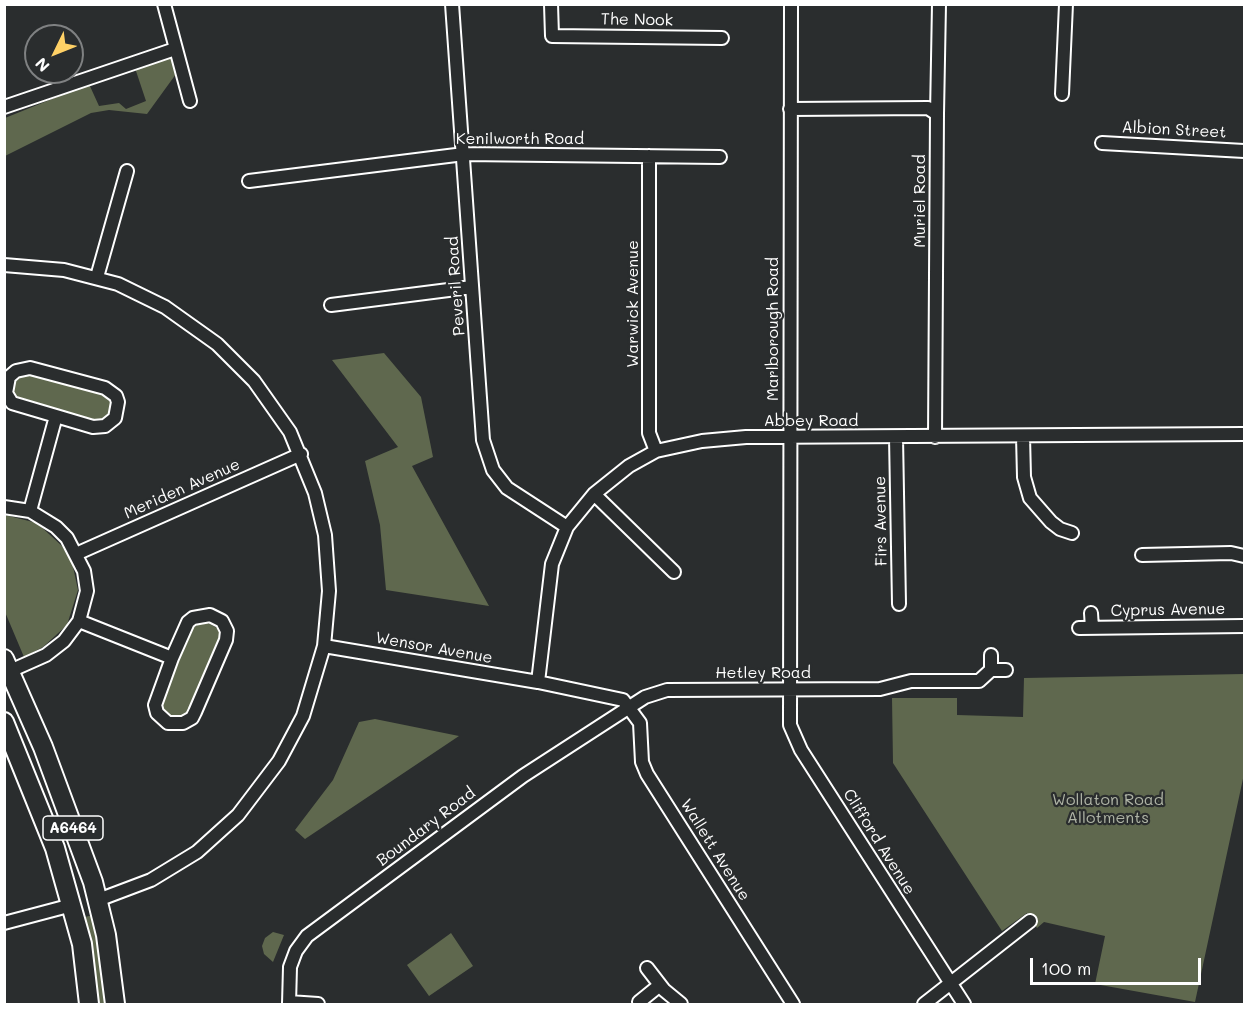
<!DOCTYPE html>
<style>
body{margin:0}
#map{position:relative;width:1249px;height:1009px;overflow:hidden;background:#2a2d2e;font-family:Mali,sans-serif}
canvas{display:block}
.frame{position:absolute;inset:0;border:6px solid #fff;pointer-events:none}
.north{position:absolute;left:24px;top:24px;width:60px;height:60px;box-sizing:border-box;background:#2a2d2e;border:2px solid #7f8182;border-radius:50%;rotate:227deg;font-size:16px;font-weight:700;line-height:24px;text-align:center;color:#fff}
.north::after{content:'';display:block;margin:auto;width:21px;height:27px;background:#ffd166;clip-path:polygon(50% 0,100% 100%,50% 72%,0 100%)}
.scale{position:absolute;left:1030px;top:958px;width:171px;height:27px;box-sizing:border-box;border:3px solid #fff;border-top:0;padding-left:8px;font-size:18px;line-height:21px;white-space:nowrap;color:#fff;-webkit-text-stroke:4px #2a2d2e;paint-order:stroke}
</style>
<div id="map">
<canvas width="1249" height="1009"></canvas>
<div class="frame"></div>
<div class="north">N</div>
<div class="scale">100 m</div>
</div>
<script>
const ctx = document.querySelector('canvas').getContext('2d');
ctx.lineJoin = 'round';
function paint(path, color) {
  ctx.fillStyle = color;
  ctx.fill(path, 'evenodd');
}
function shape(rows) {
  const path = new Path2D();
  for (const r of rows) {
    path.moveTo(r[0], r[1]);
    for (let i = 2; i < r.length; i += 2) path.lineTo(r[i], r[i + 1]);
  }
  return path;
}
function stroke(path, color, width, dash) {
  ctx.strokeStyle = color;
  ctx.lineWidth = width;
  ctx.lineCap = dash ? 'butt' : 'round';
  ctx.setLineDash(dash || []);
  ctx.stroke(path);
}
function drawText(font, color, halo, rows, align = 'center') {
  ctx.font = font + ' Mali,sans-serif';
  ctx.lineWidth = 4.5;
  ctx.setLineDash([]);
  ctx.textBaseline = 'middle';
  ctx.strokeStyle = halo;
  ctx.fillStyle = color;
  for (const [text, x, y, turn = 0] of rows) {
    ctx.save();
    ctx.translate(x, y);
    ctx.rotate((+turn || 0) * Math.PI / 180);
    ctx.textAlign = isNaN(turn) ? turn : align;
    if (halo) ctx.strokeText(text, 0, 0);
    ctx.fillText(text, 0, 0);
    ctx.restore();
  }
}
paint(shape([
 [170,56,176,74,147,114,109,110,91,113,5,156,5,118,89,84,99,106,119,103,126,109,146,101,135,68],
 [384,353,421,397,433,457,412,466,489,606,386,590,380,525,365,461,398,447,332,360],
 [23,372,102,393,112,402,112,413,99,424,16,399,11,389,14,378],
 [5,515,37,523,62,546,72,562,78,590,67,625,43,647,24,657,5,612],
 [206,622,219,629,222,637,189,713,183,717,168,715,162,709,162,700,192,629,199,623],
 [1244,674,1244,774,1195,1002,1095,984,1105,936,1044,922,1037,928,1027,913,1002,931,893,763,892,698,957,698,957,715,1023,717,1024,678],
 [375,719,459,736,305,839,295,830,333,780,359,722],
 [97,914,111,1004,98,1004,85,917],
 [273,932,284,935,273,962,264,954,262,946,265,938],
 [451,933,473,966,429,996,407,965]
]), '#5f684e');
const street = shape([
 [164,4,190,101],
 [452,4,483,440,493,470,507,488,567,527],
 [551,4,552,36,722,38],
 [791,4,790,725,801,750,964,1004],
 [1062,94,1066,4],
 [4,107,175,49],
 [790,109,928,108,937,114,935,437],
 [937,114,939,4],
 [1102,143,1244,151],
 [649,156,649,433,656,451],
 [249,181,464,154,720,157],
 [4,265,64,270,118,284,165,307,217,344,254,381,290,432,315,493,325,535,329,591,324,646,303,716,279,761,238,815,197,852,151,880,98,900],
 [97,277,127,171],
 [331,305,472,287],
 [1023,436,1024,477,1030,498,1051,522,1060,529,1072,533],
 [896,437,899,604],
 [594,494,674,572],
 [4,507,30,511,56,527,67,538,84,571,87,591,79,621,64,641,46,655,10,671],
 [30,511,56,416,12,403,6,393,9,377,16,371,30,368,105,388,116,396,118,402,115,418,105,426,93,427,56,416],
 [76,554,301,454],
 [1142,555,1231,553,1244,556],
 [1091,613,1092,628],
 [79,621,172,658,188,622,193,618,210,615,222,621,227,631,226,640,195,712,192,718,183,723,168,723,157,713,155,705,172,658],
 [1079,628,1244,626],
 [324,646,538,682,623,700,640,723,642,762,647,774,793,1004],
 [991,670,1006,670],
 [538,682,552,564,567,527,594,494,629,466,656,451,702,441,746,437,1244,434],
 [4,923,72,905],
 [647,968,664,990,681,1004],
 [289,1002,318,1004],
 [639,1002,660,985],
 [289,1004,290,967,296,951,307,936,523,776,645,697,667,690,880,689,911,681,979,681,991,670,991,655],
 [924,1004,1030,921]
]);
const primary = shape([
 [4,659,43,747,93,882,106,935,115,1004],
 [4,722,55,848,82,944,89,1004]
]);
stroke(street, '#fff', 16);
stroke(primary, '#fff', 22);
stroke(street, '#2a2d2e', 12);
stroke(primary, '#2a2d2e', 18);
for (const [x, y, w] of [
 [73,828,60]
]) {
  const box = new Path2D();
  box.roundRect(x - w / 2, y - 12, w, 24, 4.5);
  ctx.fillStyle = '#2a2d2e';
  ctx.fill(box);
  stroke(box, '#fff', 1.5);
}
drawText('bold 15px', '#fff', null, [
 ["A6464",73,828]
]);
drawText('16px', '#fff', '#2a2d2e', [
 ["The Nook",637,20,1],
 ["Albion Street",1174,130,3],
 ["Kenilworth Road",520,139],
 ["Muriel Road",920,201,-90],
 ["Peveril Road",456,286,-94],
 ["Warwick Avenue",633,304,-90],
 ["Marlborough Road",773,329,-90],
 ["Abbey Road",811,421],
 ["Meriden Avenue",182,489,-24],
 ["Firs Avenue",881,521,-91],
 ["Cyprus Avenue",1168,610,-1],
 ["Wensor Avenue",434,648,10],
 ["Hetley Road",763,673],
 ["Boundary Road",426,827,-37],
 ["Clifford Avenue",879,842,58],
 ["Wallett Avenue",715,850,58]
]);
drawText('16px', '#afb4a6', '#2a2d2e', [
 ["Wollaton Road",1108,800],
 ["Allotments",1108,818]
]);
</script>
